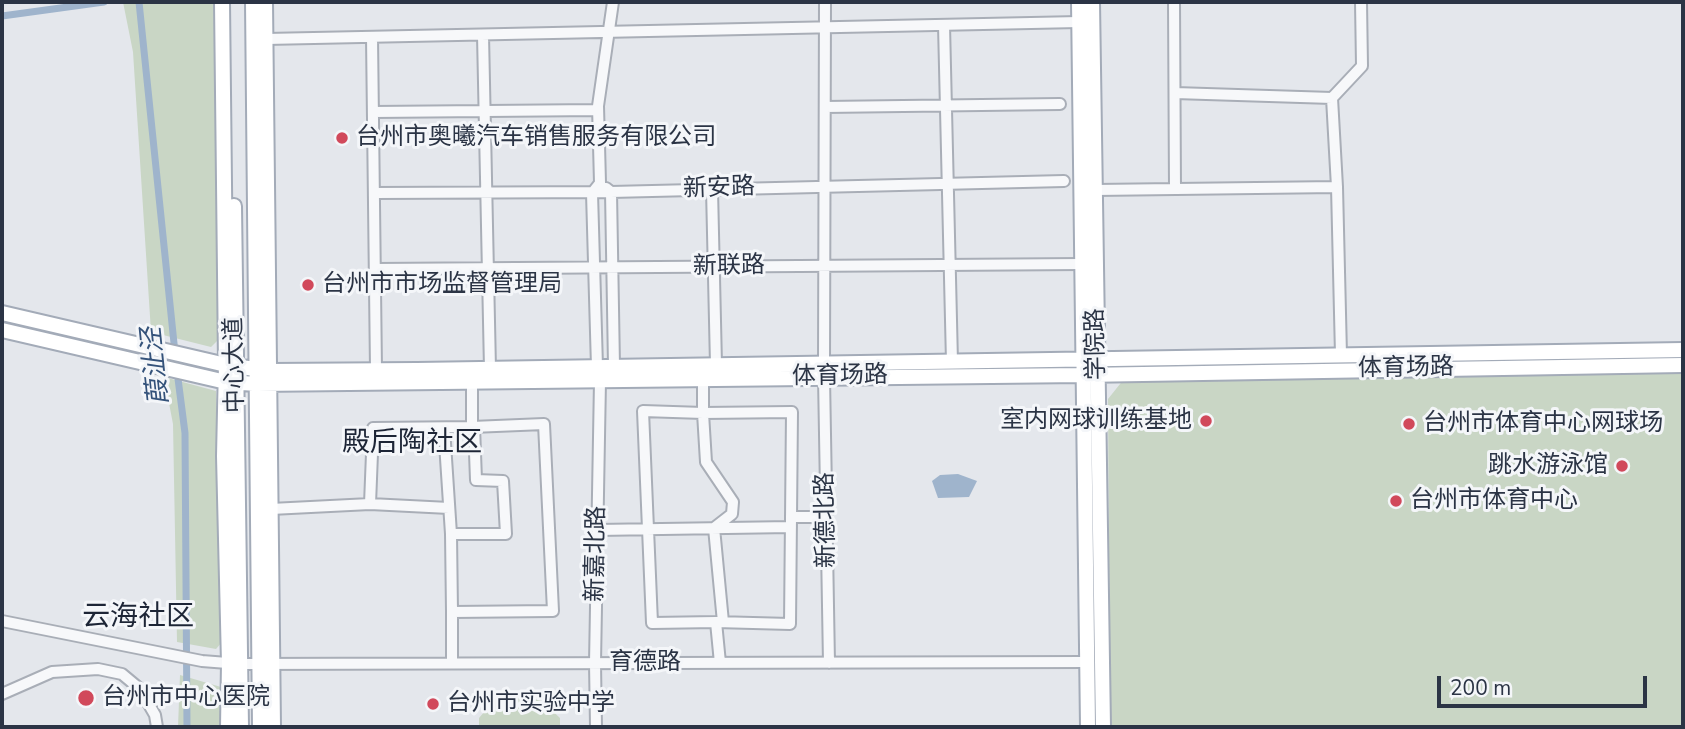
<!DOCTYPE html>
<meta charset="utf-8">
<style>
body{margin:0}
#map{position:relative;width:1685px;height:729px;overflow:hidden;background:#e4e7ec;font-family:"Nunito Sans",sans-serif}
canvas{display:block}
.frame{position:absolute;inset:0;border:4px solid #2b3445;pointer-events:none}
.scale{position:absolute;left:1437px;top:676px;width:210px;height:32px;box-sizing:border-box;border:4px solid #2b3445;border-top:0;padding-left:9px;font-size:21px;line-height:24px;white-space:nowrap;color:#2b3445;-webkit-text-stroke:5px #f4f6f9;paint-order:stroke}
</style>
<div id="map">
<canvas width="1685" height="729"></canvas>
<div class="frame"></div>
<div class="scale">200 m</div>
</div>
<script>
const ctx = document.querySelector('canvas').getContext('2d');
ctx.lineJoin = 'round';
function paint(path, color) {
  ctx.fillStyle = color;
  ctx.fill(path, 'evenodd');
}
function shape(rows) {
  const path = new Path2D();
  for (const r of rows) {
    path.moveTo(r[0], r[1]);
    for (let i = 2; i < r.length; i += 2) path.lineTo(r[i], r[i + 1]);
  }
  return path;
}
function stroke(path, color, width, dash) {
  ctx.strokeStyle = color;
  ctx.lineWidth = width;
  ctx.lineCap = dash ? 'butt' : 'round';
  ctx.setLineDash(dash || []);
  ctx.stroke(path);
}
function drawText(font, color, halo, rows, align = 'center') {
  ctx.font = font + ' "Nunito Sans","Noto Sans SC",sans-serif';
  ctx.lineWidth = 6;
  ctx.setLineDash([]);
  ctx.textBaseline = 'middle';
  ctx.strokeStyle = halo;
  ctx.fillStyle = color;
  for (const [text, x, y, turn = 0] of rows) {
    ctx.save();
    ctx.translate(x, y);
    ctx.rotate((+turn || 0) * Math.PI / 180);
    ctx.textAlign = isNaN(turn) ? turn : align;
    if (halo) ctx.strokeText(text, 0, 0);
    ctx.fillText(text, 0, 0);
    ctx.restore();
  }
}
paint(shape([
 [123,2,216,2,220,338,211,347,151,332,133,52],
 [1683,365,1683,727,1110,727,1108,399,1132,369],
 [164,377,216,391,223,641,216,649,177,642,173,424],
 [180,675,221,687,221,727,178,727],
 [521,696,542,701,560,718,560,727,479,727,479,718,497,697]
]), '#c9d6c5');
paint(shape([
 [958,474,977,481,969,497,938,498,932,481,940,475]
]), '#9fb4cc');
stroke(shape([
 [139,2,175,353],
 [2,16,104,2],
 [177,371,185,433,187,727]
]), '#9fb4cc', 7);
const minor = shape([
 [1174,2,1175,189],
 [944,25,952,362],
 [483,35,490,369],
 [372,37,376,370],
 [266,39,1079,22],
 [1175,93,1332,98],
 [825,107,1060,104],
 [373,112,598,110],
 [1337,187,1332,98,1362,66,1361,2],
 [606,188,611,192,614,366,609,371],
 [712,189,716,365],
 [1095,190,1337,187,1341,355],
 [374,193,611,192,1064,181],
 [375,269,1082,264],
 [824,364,825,2],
 [824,377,829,663],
 [703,379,703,413,792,412,790,624,716,622,720,663],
 [444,428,451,534],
 [370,504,373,428,472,427],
 [271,509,370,504,449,508],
 [792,517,827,517],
 [597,530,791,527],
 [452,612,451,534,506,534,503,481,476,480,474,426],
 [2,621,202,661,240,664,1087,662],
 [716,622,652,623,643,411,703,413,706,462,733,502,732,514,714,528,723,622],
 [452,663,452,612,553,611,544,424,472,427,472,382],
 [2,694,52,672,98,669,122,674,140,689,155,715,157,727],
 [596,727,595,663,600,381,597,367,592,193,600,183,598,106,613,2]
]);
const major = shape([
 [222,2,226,365,224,456,229,663,228,727],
 [253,2,260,727],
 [265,2,273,727],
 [1079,2,1088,727],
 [1092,2,1103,727],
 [234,206,241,727],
 [2,313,226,365,270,371,417,370,1683,350],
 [2,330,226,382,257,384,1083,375,1683,365]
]);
stroke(minor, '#a9aeb7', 14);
stroke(major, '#a3abb8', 18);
stroke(minor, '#f7f8fa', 10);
stroke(major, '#fff', 14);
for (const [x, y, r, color] of [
 [342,138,7,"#d1495b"],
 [308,285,7,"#d1495b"],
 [1206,421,7,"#d1495b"],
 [1409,424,7,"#d1495b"],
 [1622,466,7,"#d1495b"],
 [1396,501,7,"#d1495b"],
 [86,698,9,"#d1495b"],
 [433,704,7,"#d1495b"]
]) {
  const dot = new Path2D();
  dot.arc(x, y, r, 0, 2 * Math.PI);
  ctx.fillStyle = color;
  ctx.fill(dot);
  stroke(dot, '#f4f6f9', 2.5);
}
drawText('24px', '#2b3445', '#f4f6f9', [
 ["台州市奥曦汽车销售服务有限公司",356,138],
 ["台州市市场监督管理局",322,285],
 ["室内网球训练基地",1192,421,"right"],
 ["台州市体育中心网球场",1423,424],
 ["跳水游泳馆",1608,466,"right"],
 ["台州市体育中心",1410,501],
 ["台州市中心医院",102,698],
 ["台州市实验中学",447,704]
], 'left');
drawText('24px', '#2b3445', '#f4f6f9', [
 ["新安路",719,189,-2],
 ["新联路",729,267,-1],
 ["学院路",1097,344,-91],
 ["中心大道",236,365,-91],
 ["体育场路",1406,369,-1],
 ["体育场路",840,377,-1],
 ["新德北路",827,520,-91],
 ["新嘉北路",597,554,-89],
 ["育德路",645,663]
]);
drawText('italic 26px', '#34527a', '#f4f6f9', [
 ["葭沚泾",157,366,-96]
]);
drawText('28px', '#1d2536', '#f4f6f9', [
 ["殿后陶社区",412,444],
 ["云海社区",138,618]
]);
</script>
